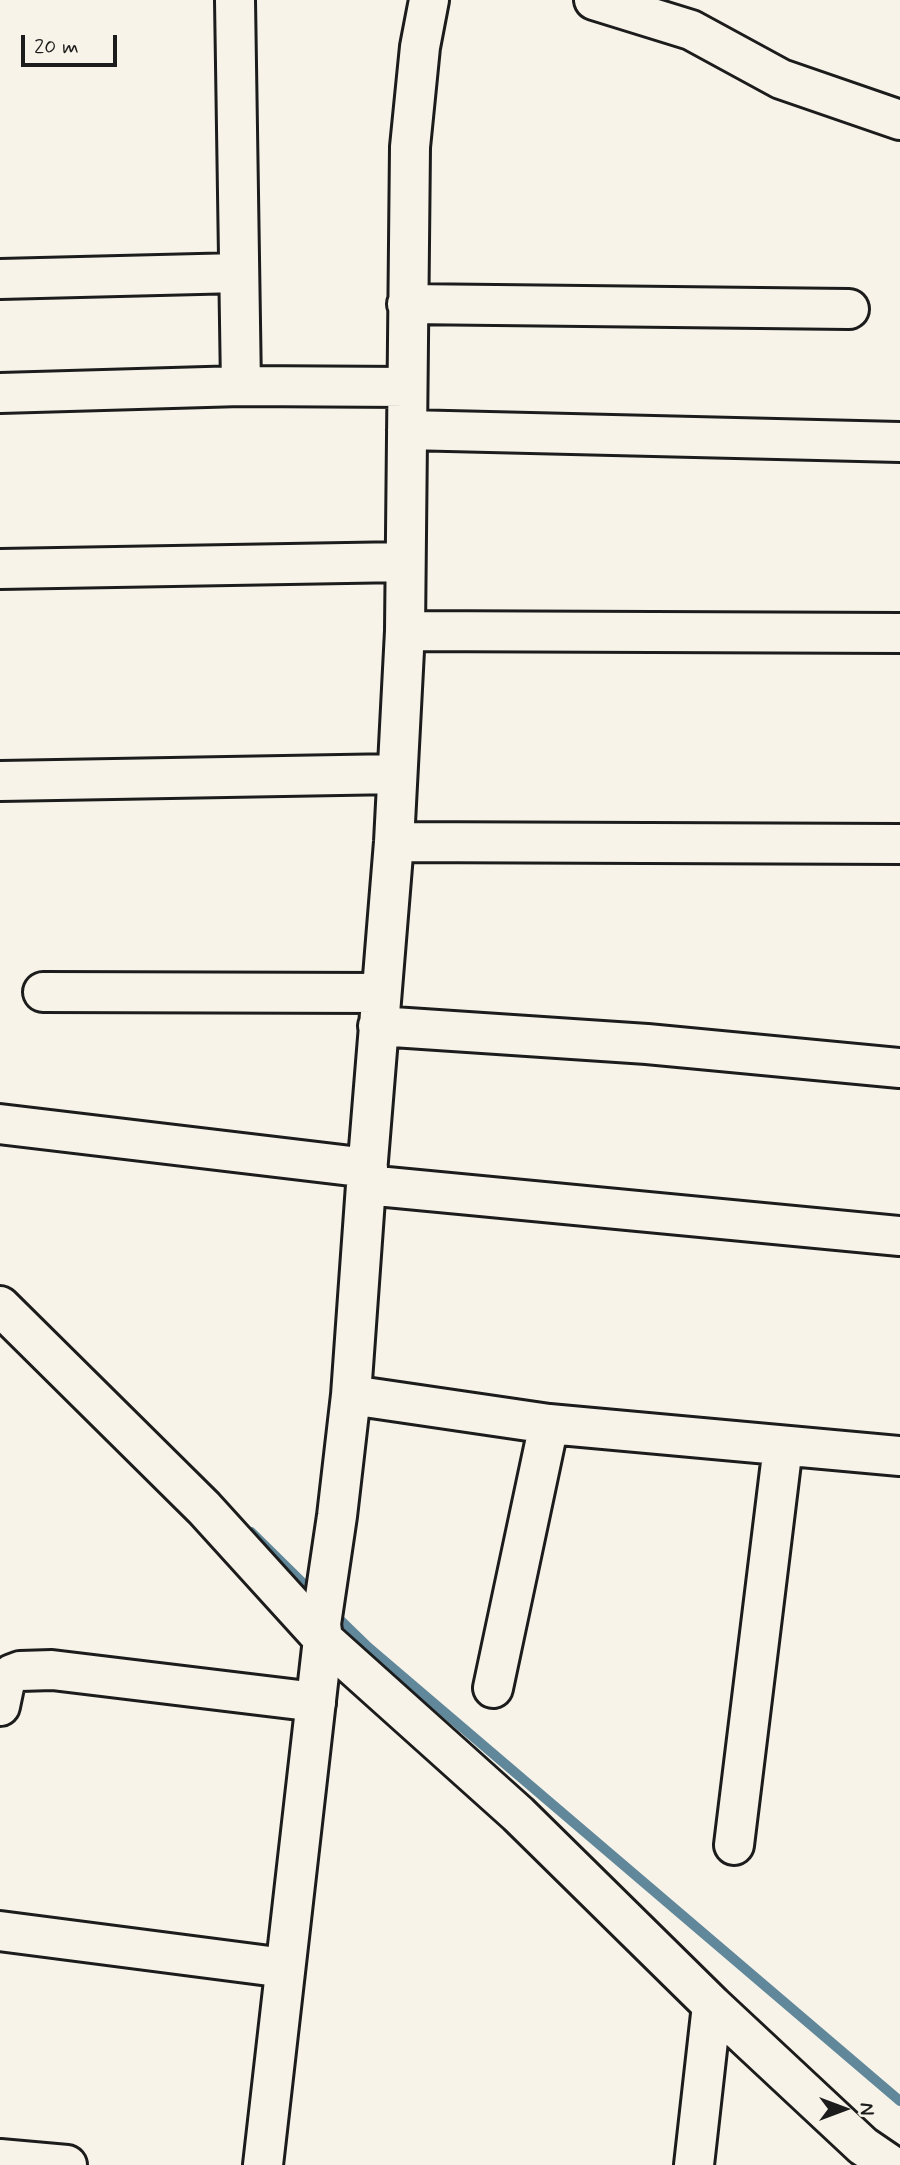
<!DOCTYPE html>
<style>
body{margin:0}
#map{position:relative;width:900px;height:2165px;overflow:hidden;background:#f7f3e8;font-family:Mynerve,sans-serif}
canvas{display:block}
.north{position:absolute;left:809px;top:2074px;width:70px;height:70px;-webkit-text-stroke:5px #f7f3e8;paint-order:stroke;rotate:90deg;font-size:19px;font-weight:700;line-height:28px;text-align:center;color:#1c1c1c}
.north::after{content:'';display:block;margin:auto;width:24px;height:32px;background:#1c1c1c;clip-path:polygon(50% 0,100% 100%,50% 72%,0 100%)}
.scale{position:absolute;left:21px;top:35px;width:96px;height:32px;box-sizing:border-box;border:4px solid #1c1c1c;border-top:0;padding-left:9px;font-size:21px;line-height:24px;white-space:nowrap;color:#1c1c1c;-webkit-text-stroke:5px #f7f3e8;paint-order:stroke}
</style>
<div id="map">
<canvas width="900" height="2165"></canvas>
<div class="north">N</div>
<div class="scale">20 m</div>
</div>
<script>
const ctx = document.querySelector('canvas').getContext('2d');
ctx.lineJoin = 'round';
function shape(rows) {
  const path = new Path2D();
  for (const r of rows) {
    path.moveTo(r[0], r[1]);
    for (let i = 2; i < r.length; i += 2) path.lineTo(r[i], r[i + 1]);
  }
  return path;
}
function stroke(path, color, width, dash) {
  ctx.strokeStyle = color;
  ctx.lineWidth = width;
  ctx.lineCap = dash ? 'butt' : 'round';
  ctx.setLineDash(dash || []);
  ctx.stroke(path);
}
stroke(shape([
 [251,1532,315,1595],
 [333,1613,368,1647,900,2101]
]), '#60879a', 10);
const minor = shape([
 [235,0,241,386],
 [429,0,420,47,410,147,405,631,394,842,366,1185,351,1395,337,1516,321,1624,323,1639,518,1814,712,2005,694,2165],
 [594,0,691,30,781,79,900,120],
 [0,279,239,273],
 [407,304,849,309],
 [0,393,241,386,407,387],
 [407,430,900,442],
 [0,569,404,562],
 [405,631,900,633],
 [0,781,397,774],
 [394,842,900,844],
 [43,992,380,993],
 [378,1026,647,1044,900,1068],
 [0,1124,368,1168],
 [366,1185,900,1236],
 [351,1395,549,1424,900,1456],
 [493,1688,549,1424],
 [0,1706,5,1682,12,1674,20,1671,52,1670,316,1702],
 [734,1845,783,1446],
 [0,1931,285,1968],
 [712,2005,863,2146,891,2165],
 [0,2159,67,2165]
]);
const tertiary = shape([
 [0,1306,204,1508,323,1639,263,2165]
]);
stroke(minor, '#1c1c1c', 44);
stroke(tertiary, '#1c1c1c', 44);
stroke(minor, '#f7f3e8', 38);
stroke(tertiary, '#f7f3e8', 38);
</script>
